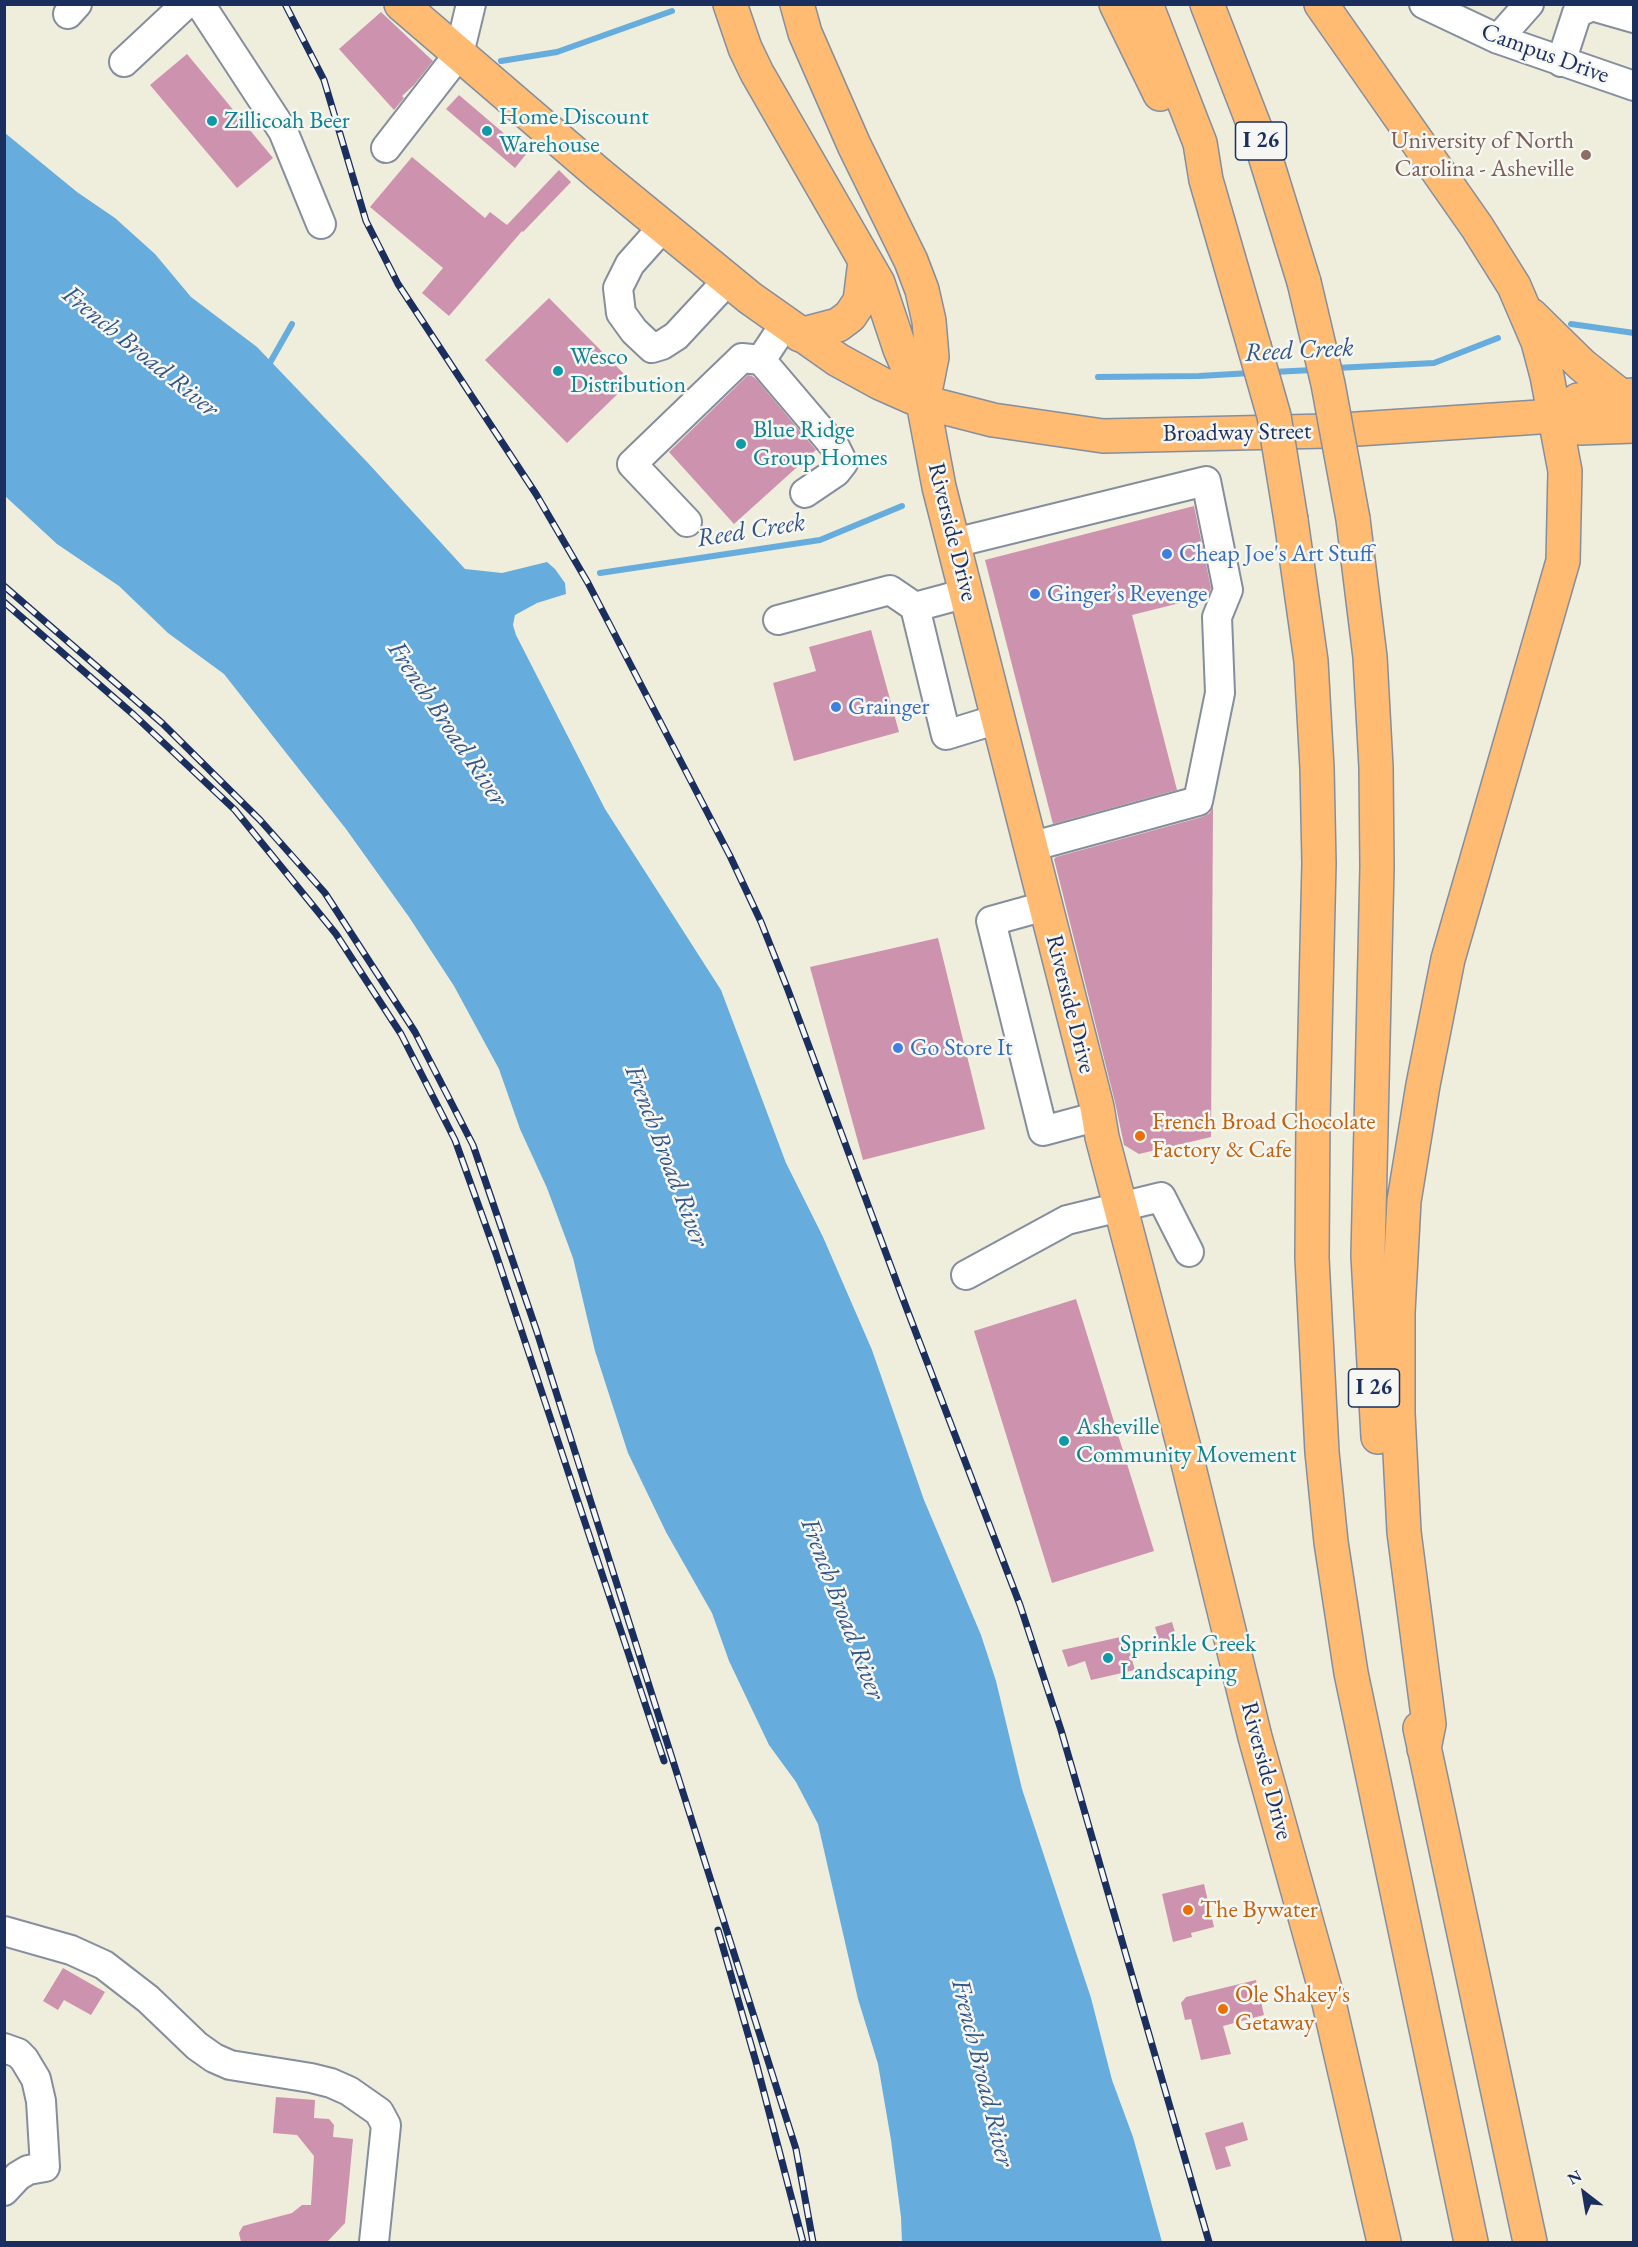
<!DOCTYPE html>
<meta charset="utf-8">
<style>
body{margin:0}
#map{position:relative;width:1638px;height:2247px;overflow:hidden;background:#efeddc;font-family:"EB Garamond",serif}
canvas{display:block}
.frame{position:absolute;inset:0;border:6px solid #1b2f5e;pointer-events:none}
.north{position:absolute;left:1554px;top:2163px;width:60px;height:60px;-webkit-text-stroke:4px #f6f6f2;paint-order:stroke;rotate:329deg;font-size:16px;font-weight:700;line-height:24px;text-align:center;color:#1b2f5e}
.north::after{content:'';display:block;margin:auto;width:21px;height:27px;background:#1b2f5e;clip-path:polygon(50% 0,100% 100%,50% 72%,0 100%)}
</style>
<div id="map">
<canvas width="1638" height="2247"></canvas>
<div class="frame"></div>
<div class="north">N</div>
</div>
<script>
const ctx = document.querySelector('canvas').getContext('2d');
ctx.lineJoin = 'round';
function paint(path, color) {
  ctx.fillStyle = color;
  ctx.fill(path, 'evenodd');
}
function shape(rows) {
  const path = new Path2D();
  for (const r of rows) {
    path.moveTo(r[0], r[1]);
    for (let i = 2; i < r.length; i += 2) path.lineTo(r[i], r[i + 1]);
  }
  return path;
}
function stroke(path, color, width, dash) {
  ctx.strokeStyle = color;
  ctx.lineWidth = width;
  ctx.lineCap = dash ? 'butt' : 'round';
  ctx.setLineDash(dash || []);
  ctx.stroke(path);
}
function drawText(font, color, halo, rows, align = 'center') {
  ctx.font = font + ' "EB Garamond",serif';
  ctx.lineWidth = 5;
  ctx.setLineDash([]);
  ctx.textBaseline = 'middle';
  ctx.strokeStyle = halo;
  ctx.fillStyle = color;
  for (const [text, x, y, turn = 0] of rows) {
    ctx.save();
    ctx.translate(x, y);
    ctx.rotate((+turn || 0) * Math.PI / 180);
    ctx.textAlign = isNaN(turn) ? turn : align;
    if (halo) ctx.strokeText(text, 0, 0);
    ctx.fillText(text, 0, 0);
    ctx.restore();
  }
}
paint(shape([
 [5,133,77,192,115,218,155,254,191,297,257,347,368,463,465,569,502,573,547,562,555,569,565,583,566,594,537,603,515,615,513,625,516,635,605,809,721,990,786,1163,823,1237,872,1350,924,1500,981,1635,996,1681,1022,1789,1091,1998,1112,2080,1133,2137,1162,2242,902,2242,901,2217,891,2140,878,2064,858,1999,818,1824,796,1782,769,1745,729,1661,712,1613,666,1532,628,1453,595,1351,573,1258,547,1188,520,1129,499,1069,454,986,409,917,346,829,224,674,168,633,119,586,57,544,5,496]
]), '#66acdc');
stroke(shape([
 [501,61,557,52,672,11],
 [1571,324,1634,333],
 [267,368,292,324],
 [1336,368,1434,363,1498,338],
 [1273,372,1313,370],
 [1098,377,1199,376,1251,373],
 [600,573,820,540,902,506]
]), '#66acdc', 6);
paint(shape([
 [381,12,433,61,414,85,402,96,404,98,394,110,339,49],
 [187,54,273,158,237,188,150,85],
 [459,95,527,153,515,168,446,109],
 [412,157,485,218,490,212,507,225,559,170,571,182,523,232,522,231,449,316,422,293,443,268,370,207],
 [549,298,631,381,567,443,485,360],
 [748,375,752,376,757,380,816,450,734,524,669,452],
 [1194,506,1211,588,1208,596,1132,615,1177,790,1053,824,985,560],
 [871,630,899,732,794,761,773,683,816,671,809,647],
 [1213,806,1211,1137,1139,1154,1124,1145,1115,1102,1054,859,1056,857,1202,817,1210,813],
 [938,938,985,1129,863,1160,810,967],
 [1076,1299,1154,1551,1052,1583,974,1331],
 [1172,1622,1177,1639,1160,1643,1155,1627],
 [1125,1636,1135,1670,1091,1680,1085,1661,1068,1667,1062,1650],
 [1204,1884,1214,1927,1191,1933,1192,1937,1173,1942,1162,1894],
 [63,1968,105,1992,91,2015,64,2000,58,2010,43,2001],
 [1256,1980,1264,2015,1223,2026,1231,2054,1201,2060,1191,2019,1185,2020,1181,2003,1186,1997],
 [276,2097,315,2100,314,2118,329,2119,334,2125,333,2137,353,2139,345,2223,327,2242,241,2242,239,2233,243,2226,292,2213,302,2205,311,2205,314,2156,297,2135,273,2133],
 [1243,2122,1248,2140,1225,2147,1231,2166,1216,2170,1205,2133]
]), '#cd92ad');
const minor = shape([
 [200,4,283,131,321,224],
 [1424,4,1498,39,1634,86],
 [68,14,77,4],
 [1498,39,1529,4],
 [124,62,186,4],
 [1561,62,1577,13,1592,6,1634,18],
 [386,148,459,54,471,4],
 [663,227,630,264,618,288,621,313,634,331,652,348,662,345,676,336,728,280],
 [785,324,761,360,835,447,843,463,836,472,805,493],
 [687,522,632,464,742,358,761,360],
 [954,543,1206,481,1228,590,1217,617,1220,693,1198,801,1030,847],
 [967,593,915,607,946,735,998,719],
 [778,620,890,590,915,607],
 [1045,906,991,921,1043,1131,1099,1116],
 [966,1275,1067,1220,1161,1197,1189,1252],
 [4,1931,71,1950,104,1965,148,1999,197,2046,214,2058,230,2065,311,2078,331,2083,349,2091,379,2112,386,2125,374,2242],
 [4,2048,18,2053,24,2059,36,2079,41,2101,45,2167,28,2170,18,2176,4,2191]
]);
const major = shape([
 [401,4,600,175,750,298,838,360,880,383,923,402,993,420,1103,436,1327,431,1554,416,1580,428,1634,426],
 [923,402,939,487,1097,1107,1102,1137,1187,1459,1255,1737,1329,2003,1384,2242],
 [1554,416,1578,400,1634,395]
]);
const highway = shape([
 [730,4,745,48,757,73,878,283,900,349,923,402],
 [797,4,805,33,854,145,911,261,922,290,929,321,932,357,923,402],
 [1116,4,1160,94],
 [1146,4,1200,143,1206,180,1254,346],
 [1207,4,1262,146,1304,282],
 [1321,4,1477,227,1514,286,1538,342,1547,376,1565,471,1563,561,1448,959,1423,1085,1404,1201,1398,1312,1398,1413,1404,1532,1429,1724,1424,1749],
 [1531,315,1582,365,1621,396],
 [800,335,838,325,850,316,860,301,865,261],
 [1353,519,1370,657,1376,767,1377,867,1368,1256,1378,1437],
 [1291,520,1311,661,1317,768,1319,863,1313,1119,1312,1258,1322,1452,1331,1542,1351,1673,1471,2242],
 [1420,1728,1530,2242]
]);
stroke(minor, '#858e9d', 32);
stroke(major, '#858e9d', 36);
stroke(highway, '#858e9d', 36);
stroke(minor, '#fff', 28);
stroke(major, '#febb71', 33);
stroke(highway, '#febb71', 33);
const rail = shape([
 [285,4,324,80,366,221,398,284,536,494,588,583,730,856,761,922,788,990,903,1299,1020,1605,1061,1730,1209,2242],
 [4,586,162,723,260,820,325,893,415,1032,473,1145,537,1332,796,2149,813,2242],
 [4,602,134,715,235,810,336,934,401,1034,455,1140,496,1254,664,1761],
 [718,1930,756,2062,803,2242]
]);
stroke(rail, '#1b2f5e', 7);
stroke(rail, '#f6f6f2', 4.5, [14]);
const highwayBridge = shape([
 [1304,282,1328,384,1353,519],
 [1254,346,1274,416,1291,520]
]);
stroke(highwayBridge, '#858e9d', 36, []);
stroke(highwayBridge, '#febb71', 33);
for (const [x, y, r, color] of [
 [212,121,6,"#0f9aa8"],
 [487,131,6,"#0f9aa8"],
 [1586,155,6,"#8d6e63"],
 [558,371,6,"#0f9aa8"],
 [741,444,6,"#0f9aa8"],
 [1167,554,6,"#3f7fe0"],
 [1035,594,6,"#3f7fe0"],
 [836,707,6,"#3f7fe0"],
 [898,1048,6,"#3f7fe0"],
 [1140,1136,6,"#e8710a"],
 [1064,1441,6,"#0f9aa8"],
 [1108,1658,6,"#0f9aa8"],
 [1188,1910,6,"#e8710a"],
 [1223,2009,6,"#e8710a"]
]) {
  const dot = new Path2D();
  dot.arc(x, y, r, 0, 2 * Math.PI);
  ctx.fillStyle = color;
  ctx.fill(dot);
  stroke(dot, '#f6f6f2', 2);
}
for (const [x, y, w] of [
 [1261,141,51],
 [1374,1388,51]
]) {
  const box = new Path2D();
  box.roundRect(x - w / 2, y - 19, w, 38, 4.5);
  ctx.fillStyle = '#f6f6f2';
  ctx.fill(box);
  stroke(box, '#1b2f5e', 1.5);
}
drawText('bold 22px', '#1b2f5e', null, [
 ["I 26",1261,141],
 ["I 26",1374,1388]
]);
drawText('24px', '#1b2f5e', '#f6f6f2', [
 ["Campus Drive",1545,54,20],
 ["Broadway Street",1237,433,-1],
 ["Riverside Drive",952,532,76],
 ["Riverside Drive",1070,1004,76],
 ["Riverside Drive",1266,1771,75]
]);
drawText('24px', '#0d838f', '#f6f6f2', [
 ["Home Discount",499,117],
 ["Warehouse",499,145],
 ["Zillicoah Beer",224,121],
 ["Wesco",570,357],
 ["Distribution",570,385],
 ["Blue Ridge",753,430],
 ["Group Homes",753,458],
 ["Asheville",1076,1427],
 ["Community Movement",1076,1455],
 ["Sprinkle Creek",1120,1644],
 ["Landscaping",1120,1672]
], 'left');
drawText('24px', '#785e54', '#f6f6f2', [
 ["University of North",1574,141],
 ["Carolina - Asheville",1574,169]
], 'right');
drawText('24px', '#366cbe', '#f6f6f2', [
 ["Cheap Joe's Art Stuff",1179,554],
 ["Ginger’s Revenge",1047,594],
 ["Grainger",848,707],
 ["Go Store It",910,1048]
], 'left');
drawText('24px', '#c56008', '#f6f6f2', [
 ["French Broad Chocolate",1152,1122],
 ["Factory & Cafe",1152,1150],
 ["The Bywater",1200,1910],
 ["Ole Shakey's",1235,1995],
 ["Getaway",1235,2023]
], 'left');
drawText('italic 26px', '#325484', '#f6f6f2', [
 ["Reed Creek",1299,351,-3],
 ["French Broad River",140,352,39],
 ["Reed Creek",751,531,-9],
 ["French Broad River",447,724,56],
 ["French Broad River",666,1156,69],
 ["French Broad River",842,1609,69],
 ["French Broad River",982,2073,76]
]);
</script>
